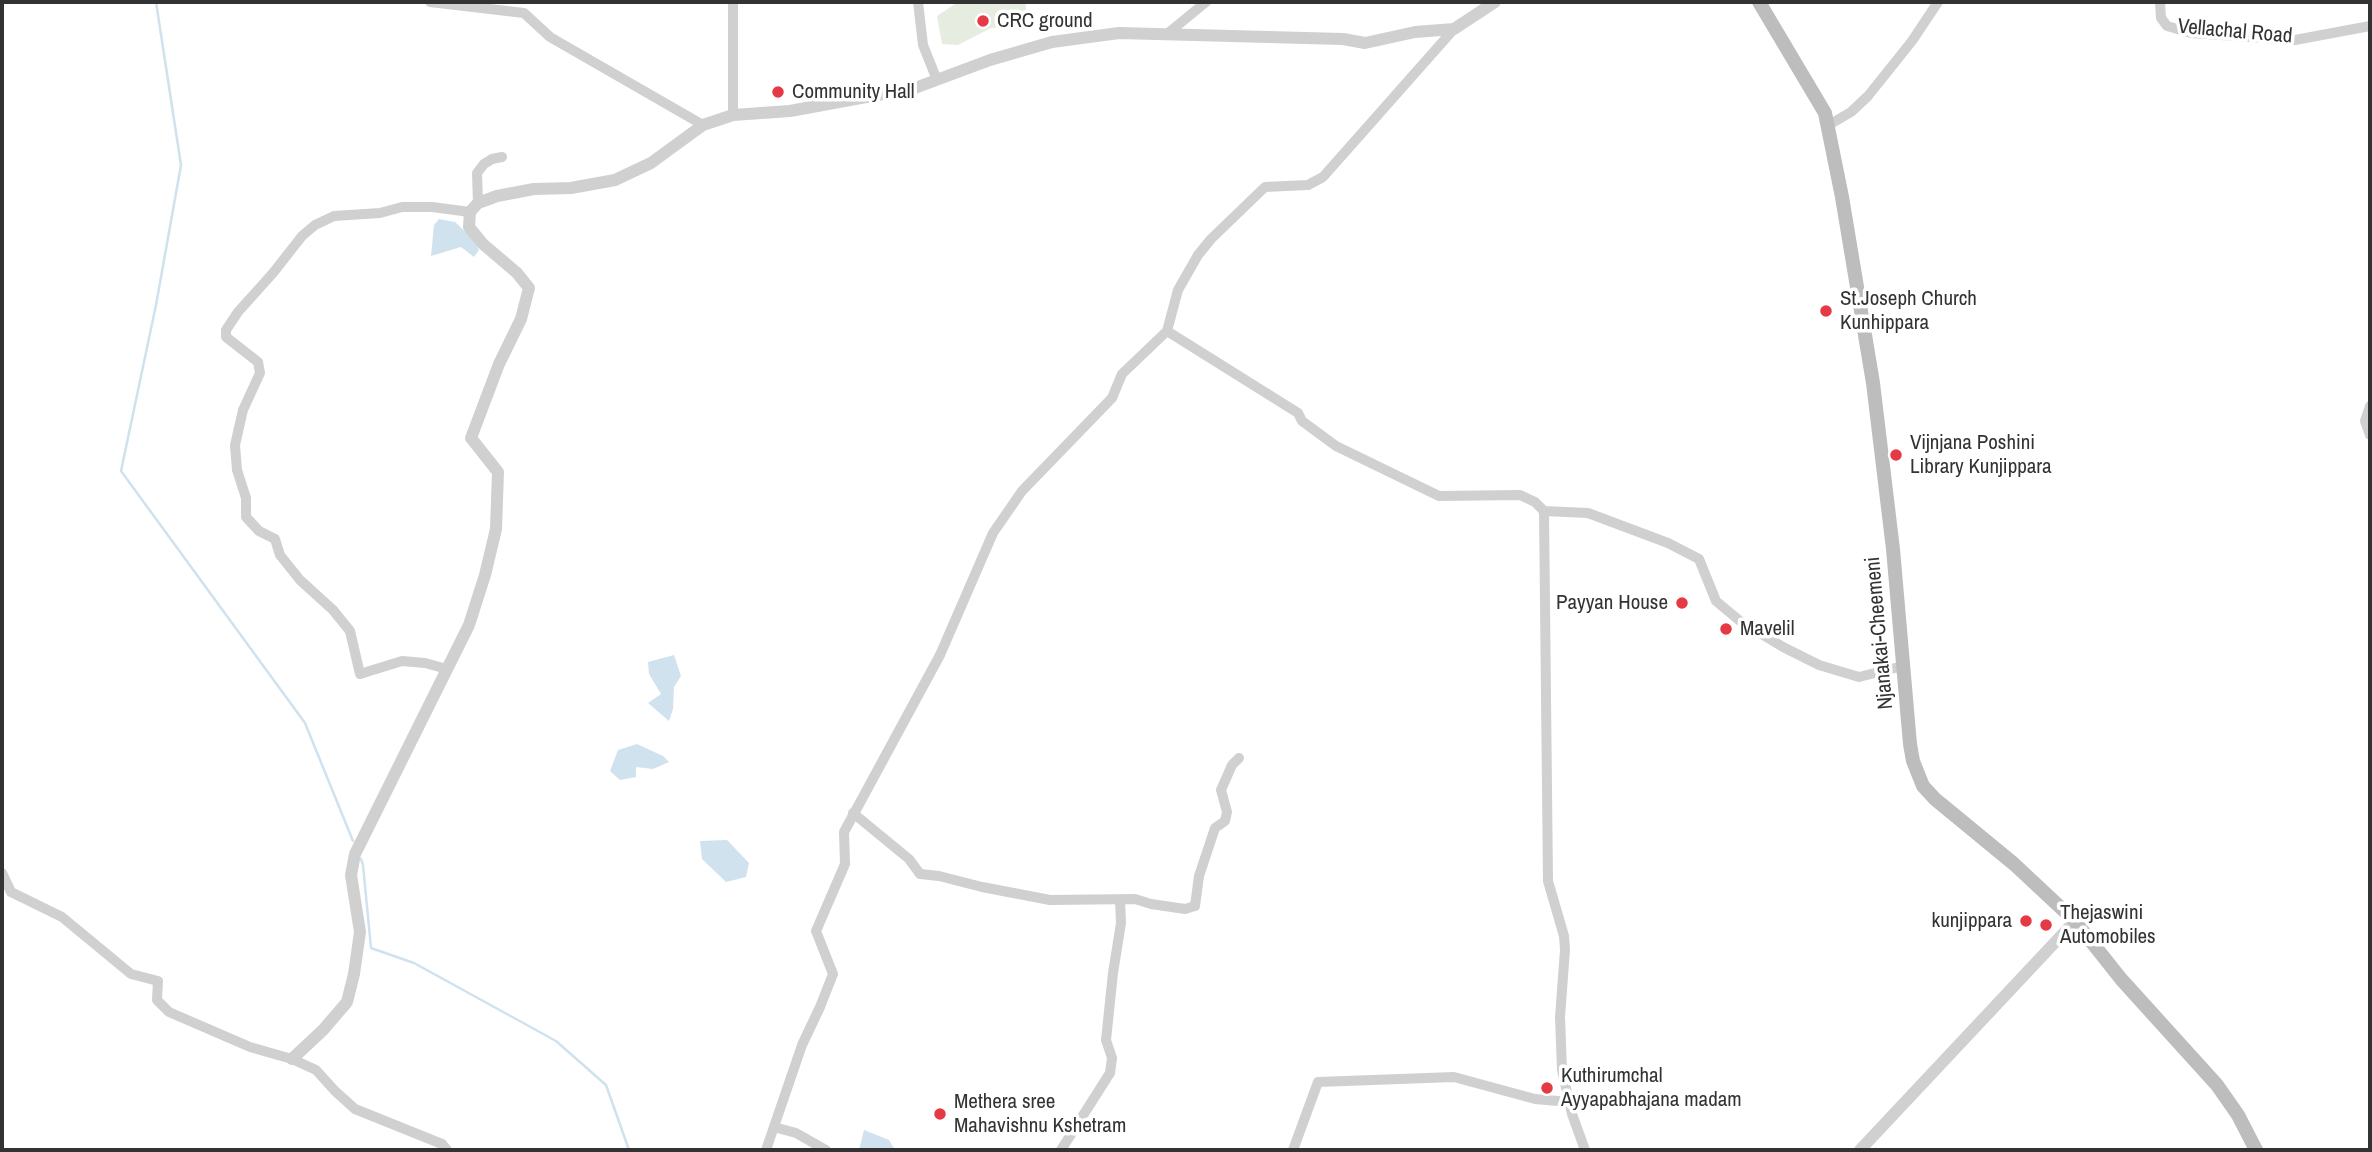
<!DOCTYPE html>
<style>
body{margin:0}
#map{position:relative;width:2372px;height:1152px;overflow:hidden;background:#fff;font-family:"Archivo Narrow",sans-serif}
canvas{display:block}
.frame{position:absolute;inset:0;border:4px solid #333;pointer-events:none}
</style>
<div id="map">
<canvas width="2372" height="1152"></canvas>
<div class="frame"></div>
</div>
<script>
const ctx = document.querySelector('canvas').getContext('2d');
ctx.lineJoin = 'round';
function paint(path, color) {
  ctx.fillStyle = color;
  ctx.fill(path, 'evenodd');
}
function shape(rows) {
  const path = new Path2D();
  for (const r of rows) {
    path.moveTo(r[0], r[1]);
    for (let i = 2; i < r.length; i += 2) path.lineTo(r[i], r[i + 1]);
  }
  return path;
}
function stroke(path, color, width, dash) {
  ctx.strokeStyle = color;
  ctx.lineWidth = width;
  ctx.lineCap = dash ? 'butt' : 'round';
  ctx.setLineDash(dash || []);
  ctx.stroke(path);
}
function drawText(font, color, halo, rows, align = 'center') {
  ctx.font = font + ' "Archivo Narrow",sans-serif';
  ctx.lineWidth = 7;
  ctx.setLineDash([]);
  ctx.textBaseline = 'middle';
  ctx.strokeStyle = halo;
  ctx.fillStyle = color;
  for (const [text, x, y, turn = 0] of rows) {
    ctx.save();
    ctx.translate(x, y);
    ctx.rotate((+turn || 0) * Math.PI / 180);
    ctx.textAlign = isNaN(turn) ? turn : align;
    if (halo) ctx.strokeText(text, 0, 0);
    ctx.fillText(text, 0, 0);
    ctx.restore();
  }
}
paint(shape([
 [958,2,1025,2,1029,25,991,28,958,45,942,44,937,16]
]), '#e6ecdf');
paint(shape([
 [439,219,455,222,473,239,479,250,474,257,461,247,431,256,434,225],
 [674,655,681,676,674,687,673,709,669,721,648,703,661,694,649,674,648,662],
 [637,744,663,756,669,762,653,769,636,767,636,777,620,780,610,771,618,750],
 [727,840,749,863,746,877,726,882,702,859,700,841],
 [864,1130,889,1140,895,1150,859,1150]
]), '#cfe2ee');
stroke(shape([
 [156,2,181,165,156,305,121,471,305,723,353,841],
 [361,859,363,865,371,948,414,963,556,1041,606,1085,629,1150]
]), '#cfe2ee', 2.5);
stroke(shape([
 [430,2,524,13,550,37,703,125],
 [733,2,733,115],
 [918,2,923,45,937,80],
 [2160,2,2161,18,2167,26,2191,33,2295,40,2370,26],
 [1167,34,1206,2],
 [1827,126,1851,112,1868,96,1912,41,1938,2],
 [478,203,477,173,484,164,492,159,502,157],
 [1167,331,1298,413,1302,421,1336,446,1439,496,1520,495,1535,502,1544,511,1588,513,1668,543,1699,559,1716,601,1740,621,1783,647,1819,665,1859,677,1903,666],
 [2370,406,2365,421,2370,435],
 [1544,511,1548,881,1564,936,1565,950,1560,1017,1562,1070,1572,1114,1585,1150],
 [447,669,425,663,402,661,360,674,350,631,333,610,300,580,280,555,275,539,259,531,246,517,246,498,237,470,235,445,243,410,260,373,258,362,226,337,226,330,238,312,273,273,302,236,315,225,334,216,380,213,402,207,432,207,470,212],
 [853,813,909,859,920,874,939,876,982,887,1050,900,1135,899,1151,904,1185,909,1195,906,1199,876,1215,828,1225,821,1227,812,1221,790,1232,765,1239,758],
 [2,873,11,892,62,917,131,974,158,981,157,1000,169,1012,250,1047,292,1059,316,1070,335,1091,355,1109,442,1144,447,1150],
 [774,1127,796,1133,826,1150],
 [766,1150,802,1045,820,1007,833,974,816,931,845,864,844,832,940,655,993,533,1022,491,1112,398,1122,374,1167,331,1178,290,1198,255,1211,239,1265,187,1308,185,1323,177,1454,29],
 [1061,1150,1110,1073,1112,1058,1106,1040,1113,973,1121,923,1120,900],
 [1293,1150,1318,1082,1454,1077,1535,1099,1569,1102]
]), '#d0d0d0', 10);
stroke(shape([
 [292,1059,323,1030,347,1002,354,974,360,932,351,875,355,854,469,625,485,575,496,529,498,472,471,438,499,364,521,319,529,288,517,273,483,244,469,227,470,212,478,203,497,196,534,189,571,188,615,180,651,163,703,125,733,115,790,111,915,88,990,60,1052,42,1119,33,1343,39,1365,43,1415,32,1454,29,1495,2],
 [1860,1150,2075,921]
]), '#d0d0d0', 12);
stroke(shape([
 [1759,2,1825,113,1842,197,1873,383,1893,549,1910,744,1913,761,1923,786,1935,799,2014,864,2075,921,2121,979,2217,1085,2238,1115,2256,1150]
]), '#bdbdbd', 14);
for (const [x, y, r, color] of [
 [983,21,7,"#e63946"],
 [778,92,7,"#e63946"],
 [1826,311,7,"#e63946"],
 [1896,455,7,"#e63946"],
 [1682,603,7,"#e63946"],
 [1726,629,7,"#e63946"],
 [2026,921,7,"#e63946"],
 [2046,925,7,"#e63946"],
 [1547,1088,7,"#e63946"],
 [940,1114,7,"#e63946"]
]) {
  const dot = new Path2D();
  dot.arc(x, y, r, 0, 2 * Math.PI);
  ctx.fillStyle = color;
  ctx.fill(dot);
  stroke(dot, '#fff', 2.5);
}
drawText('21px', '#333', '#fff', [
 ["CRC ground",997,21],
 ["Community Hall",792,92],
 ["St.Joseph Church",1840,299],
 ["Kunhippara",1840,323],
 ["Vijnjana Poshini",1910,443],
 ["Library Kunjippara",1910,467],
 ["Payyan House",1668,603,"right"],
 ["Mavelil",1740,629],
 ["Thejaswini",2060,913],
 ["Automobiles",2060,937],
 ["kunjippara",2012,921,"right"],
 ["Kuthirumchal",1561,1076],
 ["Ayyapabhajana madam",1561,1100],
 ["Methera sree",954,1102],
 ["Mahavishnu Kshetram",954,1126]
], 'left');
drawText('21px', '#333', '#fff', [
 ["Vellachal Road",2235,32,5],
 ["Njanakai-Cheemeni",1880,633,-95]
]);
</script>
